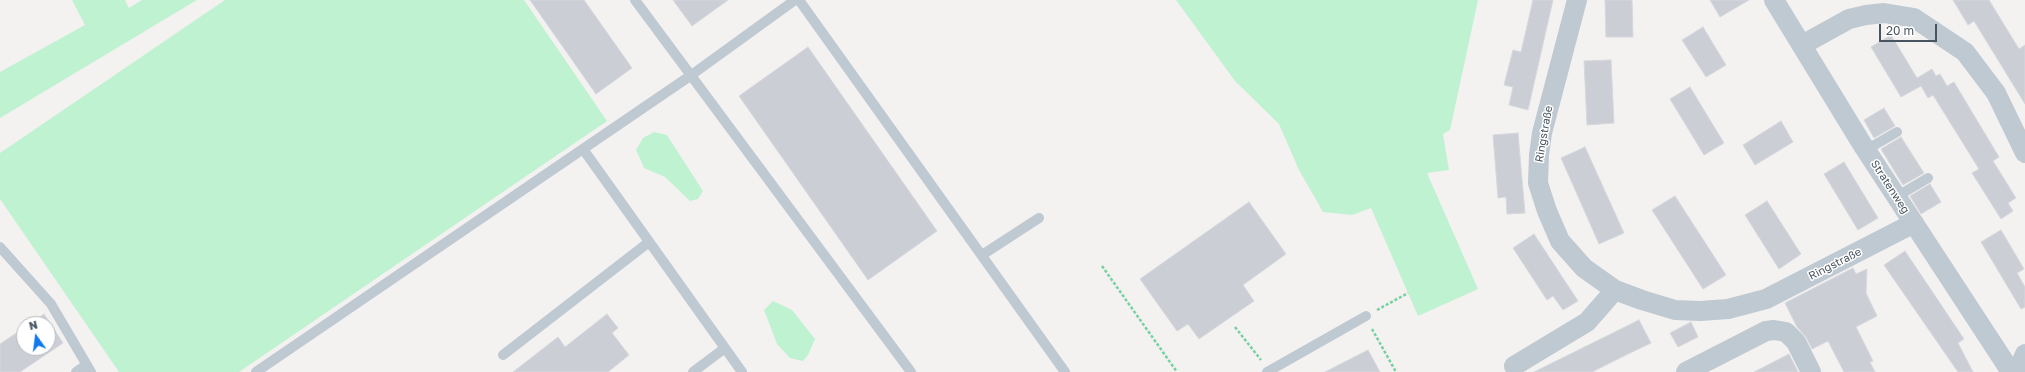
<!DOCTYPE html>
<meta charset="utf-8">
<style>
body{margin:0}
#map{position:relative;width:2025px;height:372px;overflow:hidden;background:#f4f1f1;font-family:"Golos Text",sans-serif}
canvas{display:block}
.north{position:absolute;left:16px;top:316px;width:40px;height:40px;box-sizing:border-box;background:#fff;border:1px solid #b6bbbf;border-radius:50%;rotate:346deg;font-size:11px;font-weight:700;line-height:16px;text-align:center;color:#485560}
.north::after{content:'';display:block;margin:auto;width:14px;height:18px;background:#107aee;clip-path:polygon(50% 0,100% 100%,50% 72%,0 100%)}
.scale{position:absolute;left:1879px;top:24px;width:58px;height:18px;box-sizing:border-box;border:2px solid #485560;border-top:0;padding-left:5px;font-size:12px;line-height:14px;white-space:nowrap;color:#485560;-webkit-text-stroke:3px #fff;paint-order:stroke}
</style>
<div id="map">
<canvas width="2025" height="372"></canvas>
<div class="north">N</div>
<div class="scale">20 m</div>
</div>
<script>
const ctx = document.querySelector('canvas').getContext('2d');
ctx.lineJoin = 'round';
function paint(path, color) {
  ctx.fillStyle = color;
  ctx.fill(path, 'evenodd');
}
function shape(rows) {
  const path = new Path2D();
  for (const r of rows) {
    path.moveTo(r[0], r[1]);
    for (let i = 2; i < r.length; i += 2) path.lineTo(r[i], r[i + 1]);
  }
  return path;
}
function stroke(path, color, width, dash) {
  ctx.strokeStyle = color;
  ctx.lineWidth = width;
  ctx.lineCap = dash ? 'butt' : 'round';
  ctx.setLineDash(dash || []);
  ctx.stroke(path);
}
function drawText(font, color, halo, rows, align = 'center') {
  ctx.font = font + ' "Golos Text",sans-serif';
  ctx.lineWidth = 3;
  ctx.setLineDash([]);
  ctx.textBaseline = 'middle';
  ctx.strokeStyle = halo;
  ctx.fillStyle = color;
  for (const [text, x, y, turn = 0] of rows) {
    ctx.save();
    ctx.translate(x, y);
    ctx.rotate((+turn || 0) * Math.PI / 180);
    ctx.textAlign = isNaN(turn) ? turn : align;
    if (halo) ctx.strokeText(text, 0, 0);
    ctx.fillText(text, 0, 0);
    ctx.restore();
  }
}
paint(shape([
 [72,0,125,0,129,8,142,0,197,0,0,118,0,72,85,25],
 [225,0,524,0,607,121,239,372,119,372,0,199,0,153],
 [1176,0,1478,0,1450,130,1443,134,1449,170,1427,173,1478,289,1418,316,1371,208,1352,215,1323,212,1299,170,1279,124,1235,81],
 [654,132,667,135,703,191,698,199,690,201,665,177,644,168,636,150,643,138],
 [773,301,792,310,815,339,808,355,803,361,790,358,777,344,764,310]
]), '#bff2d0');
const building = shape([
 [530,0,584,0,632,68,596,94,530,0],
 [673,0,728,0,692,26,673,0],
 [1533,0,1553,0,1528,110,1509,105,1513,87,1504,85,1513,50,1521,52,1533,0],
 [1605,0,1632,0,1633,37,1606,37,1605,0],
 [1710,0,1749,0,1720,17,1710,0],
 [1953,0,1989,0,2019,49,2025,45,2025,104,1974,21,1968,25,1953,0],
 [1703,27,1726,65,1706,77,1682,40,1703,27],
 [1891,35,1917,78,1932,69,1936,76,1940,74,1947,86,1954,82,1999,157,1993,161,2016,198,2008,203,2013,211,2001,219,1972,173,1979,169,1933,95,1928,98,1921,86,1901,97,1871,47,1891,35],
 [808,47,937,231,868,280,739,96,808,47],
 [1611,60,1614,123,1587,125,1584,61,1611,60],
 [1690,87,1724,143,1704,155,1670,99,1690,87],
 [1884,108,1895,126,1874,138,1864,120,1884,108],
 [1781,121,1793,142,1755,165,1743,145,1781,121],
 [1518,133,1525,213,1507,214,1506,197,1498,198,1493,135,1518,133],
 [1901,137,1924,173,1903,185,1881,149,1901,137],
 [1585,147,1624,233,1599,244,1561,158,1585,147],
 [1844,162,1878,218,1858,230,1824,174,1844,162],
 [1930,184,1941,202,1921,214,1910,196,1930,184],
 [1675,196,1726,275,1703,289,1652,210,1675,196],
 [1767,201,1801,254,1779,269,1745,215,1767,201],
 [1249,202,1286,254,1243,285,1254,301,1199,339,1188,324,1177,331,1140,279,1249,202],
 [2001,230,2024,269,2017,273,2025,287,2025,307,2021,309,1981,242,2001,230],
 [1534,234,1578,301,1563,310,1553,296,1547,300,1513,248,1534,234],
 [1905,251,1964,339,1958,343,1973,372,1958,372,1884,265,1905,251],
 [1853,268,1856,274,1867,269,1866,293,1877,316,1856,327,1873,361,1870,362,1875,372,1844,372,1828,341,1812,349,1806,337,1797,327,1785,303,1853,268],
 [44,314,63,343,20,372,0,372,0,344,24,328,24,348,48,348,48,324,30,324,44,314],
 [607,314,618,328,612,333,629,355,608,372,513,372,558,337,565,347,607,314],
 [1639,320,1651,343,1626,355,1592,372,1534,372,1639,320],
 [1691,322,1698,337,1678,347,1670,333,1691,322],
 [1368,350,1380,372,1325,372,1368,350],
 [1789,354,1798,372,1754,372,1789,354]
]);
paint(building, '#cbced4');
stroke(building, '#d5d8dd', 1);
stroke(shape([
 [1102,266,1177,372],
 [1377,310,1408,293],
 [1235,327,1261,360],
 [1372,329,1396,372]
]), '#75d2a0', 2.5, [3, 2]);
stroke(shape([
 [635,0,911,372],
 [799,0,1065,372],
 [583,149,742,372],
 [1866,150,1897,132],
 [1896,197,1928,178],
 [0,247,51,304,91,372],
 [982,255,1039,218],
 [503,355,649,242],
 [76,372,86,365],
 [256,372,690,76,795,0],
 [693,372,725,348],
 [1267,372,1366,316]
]), '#bec9d1', 10);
stroke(shape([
 [1577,0,1542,133,1539,155,1538,183,1547,211,1560,241,1584,268,1615,290,1642,300,1675,310,1700,311,1728,309,1766,299,1914,223],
 [1774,0,1862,144,2011,372],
 [1802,45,1849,19,1866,15,1884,13,1914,18,1965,52,1996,93,2025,153],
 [1514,366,1587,322,1615,290],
 [1686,372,1766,331,1774,330,1786,332,1796,342,1811,372],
 [2017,372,2025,354]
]), '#bec9d1', 20);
drawText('11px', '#485560', '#fff', [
 ["Ringstraße",1544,134,-80],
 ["Stratenweg",1890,187,57],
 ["Ringstraße",1835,264,-27]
]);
</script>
